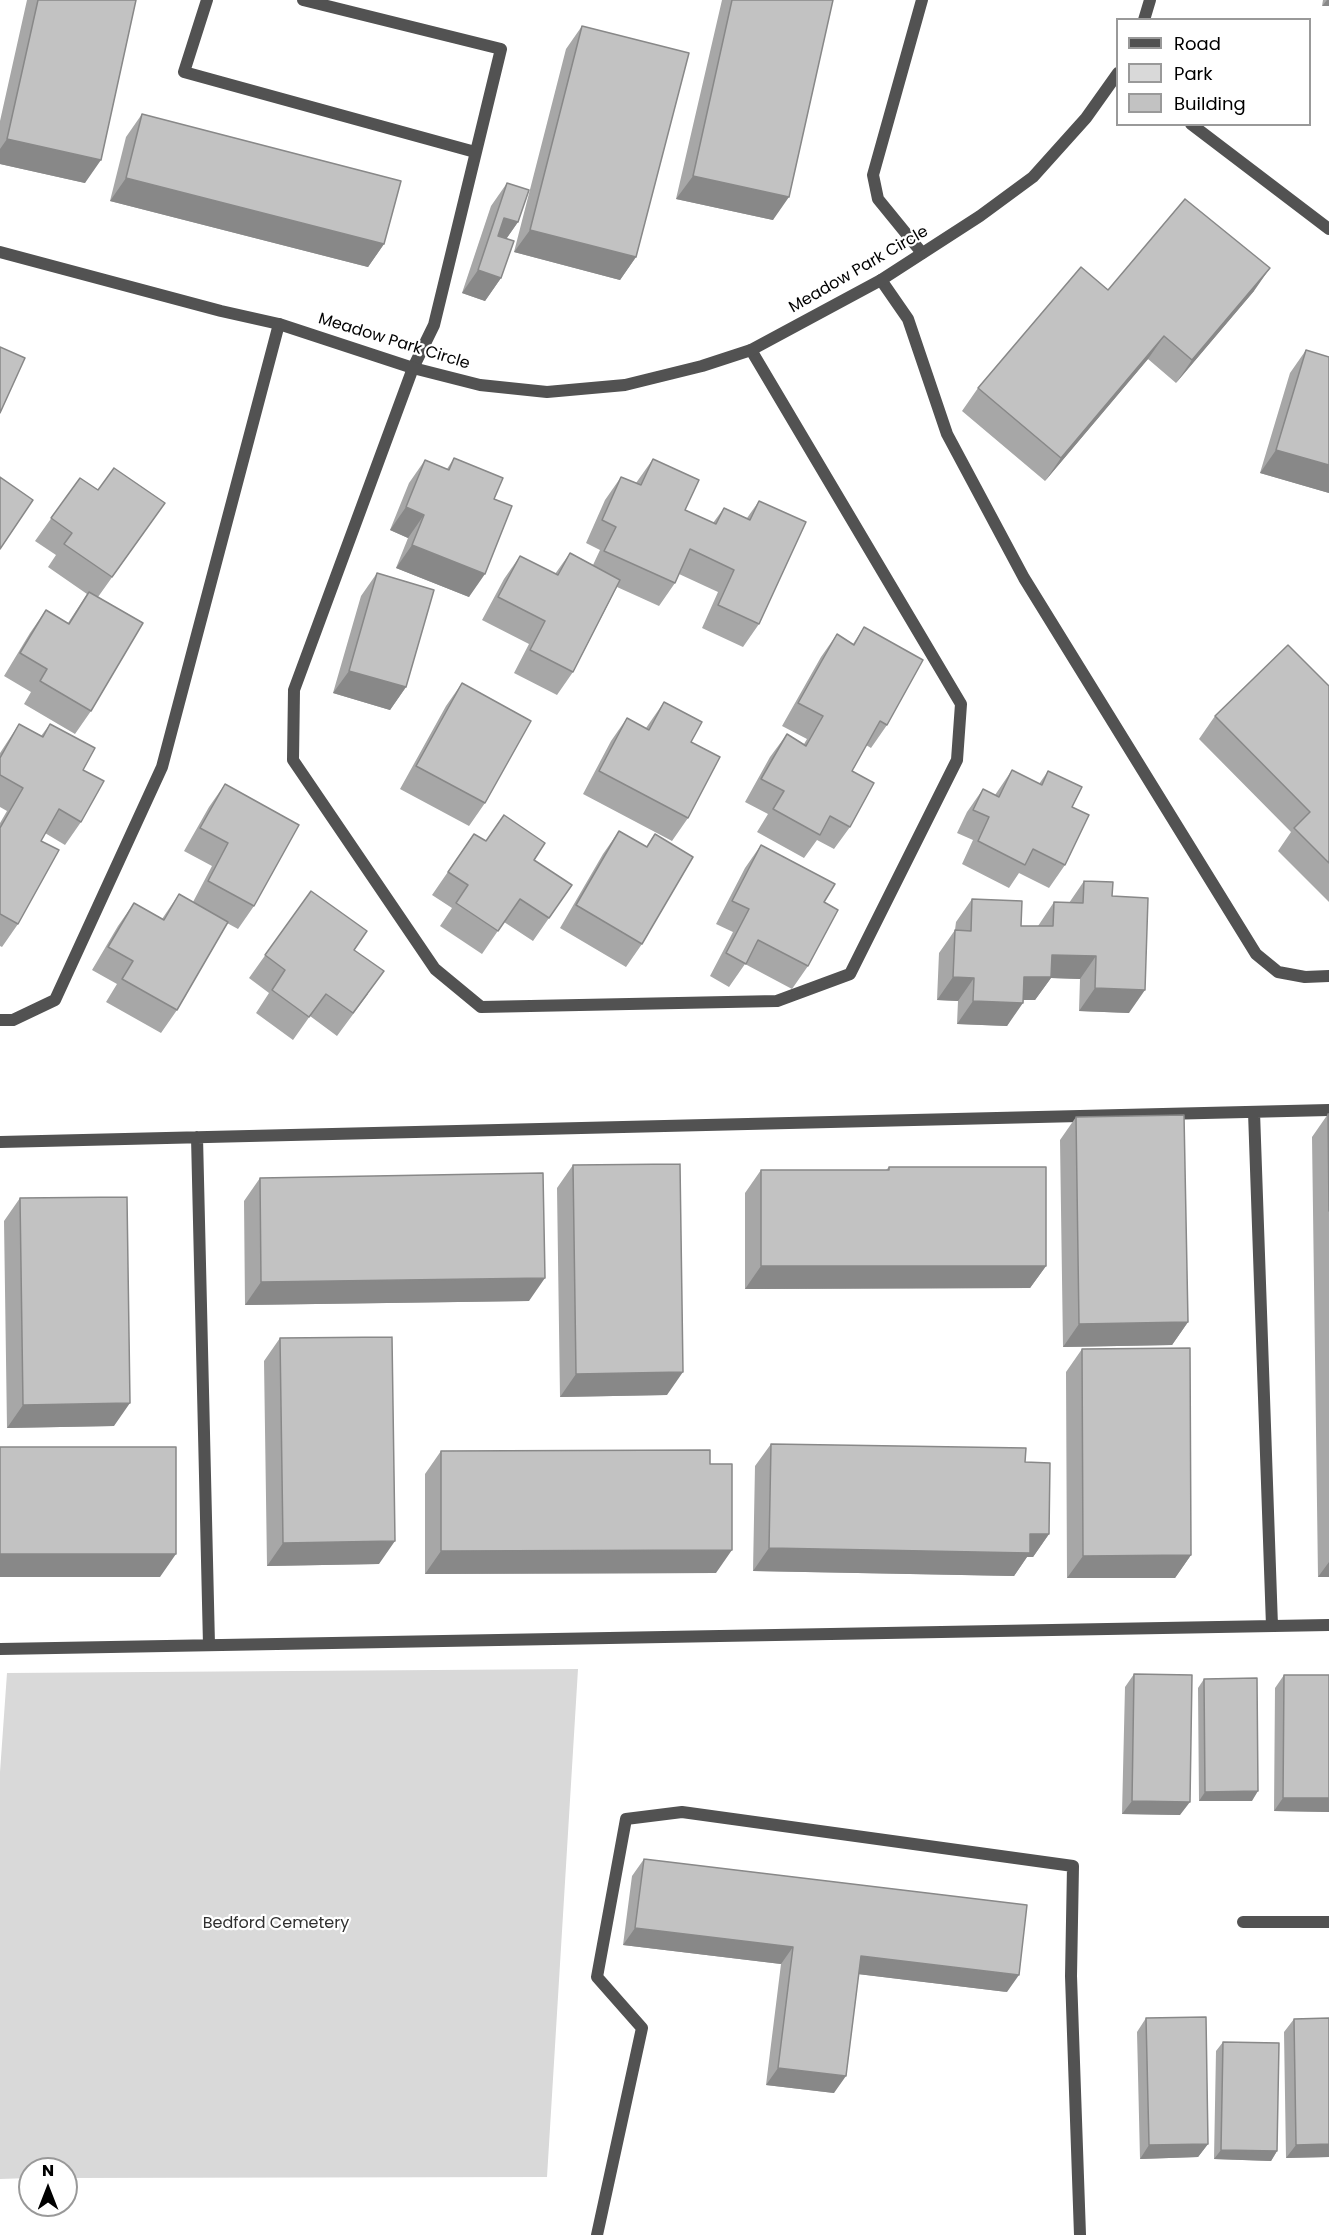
<!DOCTYPE html>
<style>
body{margin:0}
#map{position:relative;width:1329px;height:2235px;overflow:hidden;background:#fff;font-family:Poppins,sans-serif}
canvas{display:block}
.legend{position:absolute;left:1116px;top:18px;width:195px;height:108px;box-sizing:border-box;background:#fff;border:2px solid #999;margin:0;padding:8px 10px;list-style:none;font-size:18px;color:#000}
.legend li{display:flex;align-items:center;gap:12px;height:30px}
.legend b{width:30px;border:2px solid #999}
.north{position:absolute;left:18px;top:2157px;width:60px;height:60px;box-sizing:border-box;background:#fff;border:2px solid #999;border-radius:50%;rotate:0deg;font-size:16px;font-weight:700;line-height:24px;text-align:center;color:#000}
.north::after{content:'';display:block;margin:auto;width:21px;height:27px;background:#000;clip-path:polygon(50% 0,100% 100%,50% 72%,0 100%)}
</style>
<div id="map">
<canvas width="1329" height="2235"></canvas>
<ul class="legend">
<li><b style="height:8px;background:#525252"></b>Road</li>
<li><b style="height:16px;background:#d9d9d9"></b>Park</li>
<li><b style="height:16px;background:#c2c2c2"></b>Building</li>
</ul>
<div class="north">N</div>
</div>
<script>
const ctx = document.querySelector('canvas').getContext('2d');
ctx.lineJoin = 'round';
function paint(path, color) {
  ctx.fillStyle = color;
  ctx.fill(path, 'evenodd');
}
function shape(rows) {
  const path = new Path2D();
  for (const r of rows) {
    path.moveTo(r[0], r[1]);
    for (let i = 2; i < r.length; i += 2) path.lineTo(r[i], r[i + 1]);
  }
  return path;
}
function stroke(path, color, width, dash) {
  ctx.strokeStyle = color;
  ctx.lineWidth = width;
  ctx.lineCap = dash ? 'butt' : 'round';
  ctx.setLineDash(dash || []);
  ctx.stroke(path);
}
function drawText(font, color, halo, rows, align = 'center') {
  ctx.font = font + ' Poppins,sans-serif';
  ctx.lineWidth = 4.5;
  ctx.setLineDash([]);
  ctx.textBaseline = 'middle';
  ctx.strokeStyle = halo;
  ctx.fillStyle = color;
  for (const [text, x, y, turn = 0] of rows) {
    ctx.save();
    ctx.translate(x, y);
    ctx.rotate((+turn || 0) * Math.PI / 180);
    ctx.textAlign = isNaN(turn) ? turn : align;
    if (halo) ctx.strokeText(text, 0, 0);
    ctx.fillText(text, 0, 0);
    ctx.restore();
  }
}
paint(shape([
 [578,1669,547,2177,66,2178,66,2169,30,2169,30,2178,0,2179,0,1772,7,1673]
]), '#d9d9d9');
stroke(shape([
 [207,0,184,72,475,152],
 [303,0,501,49,434,325,413,368,294,690,293,760,435,969,481,1007,777,1001,850,974,957,760,961,704,751,350],
 [922,0,873,175,878,199,922,253],
 [1191,124,1329,229],
 [881,280,908,319,947,434,1024,578,1256,954,1278,972,1305,977,1329,976],
 [0,1020,13,1020,55,1000,162,767,279,324],
 [1254,1112,1272,1626],
 [197,1137,209,1645],
 [0,1142,1329,1110],
 [0,1649,1329,1625],
 [597,2235,642,2028,597,1977,626,1819,682,1812,1073,1866,1071,1976,1080,2235]
]), '#525252', 12);
stroke(shape([
 [1144,20,1150,0],
 [0,252,221,311,279,324,413,368,480,385,547,392,625,385,702,366,751,350,881,280,980,216,1033,177,1086,118,1118,73],
 [1243,1922,1329,1922]
]), '#525252', 12);
paint(shape([
 [27,0,136,0,85,183,0,164,0,121],
 [722,0,833,0,773,220,676,199],
 [1323,0,1329,0,1322,6],
 [582,26,636,257,620,280,514,252,566,49],
 [142,114,384,244,368,267,110,201,126,137],
 [507,183,518,222,506,239,501,278,485,301,462,293,491,206],
 [1108,290,1254,291,1176,383,1148,359,1045,481,962,411,978,388],
 [1306,350,1329,493,1260,473,1290,373],
 [454,458,494,499,469,597,396,568,408,538,390,530,409,483,425,460,447,469],
 [653,459,685,510,713,523,724,508,747,518,759,501,759,624,743,647,702,628,718,592,679,574,675,583,659,606,617,587,573,672,557,695,514,673,529,644,482,620,504,579,520,556,555,574,570,553,593,565,600,550,586,543,605,500,621,477,636,483],
 [80,478,98,490,165,503,98,597,91,711,75,734,24,704,31,692,4,676,30,633,46,610,68,623,87,594,48,567,56,555,35,541],
 [377,573,406,687,390,710,333,693,361,596],
 [864,627,887,725,871,748,866,745,852,771,850,827,834,849,817,840,804,858,757,832,768,814,745,802,770,757,787,734,804,744,807,739,782,726,821,657,837,634,853,644],
 [462,683,485,803,469,826,400,789,446,706],
 [1329,686,1329,902,1278,851,1291,832,1199,739,1215,716],
 [664,702,691,742,688,818,672,841,583,794,611,741,627,718,646,728],
 [19,724,41,736,50,724,83,770,81,822,65,845,45,833,41,841,18,924,2,947,0,946,0,823,7,811,0,807,0,753],
 [1012,770,1039,784,1048,771,1072,807,1065,865,1049,888,1019,873,1009,888,962,864,973,840,957,833,967,812,983,789,995,795],
 [225,784,254,906,238,929,227,923,177,1010,161,1033,106,1002,117,984,92,970,118,926,134,903,162,919,179,894,193,902,212,866,184,851,209,807],
 [504,815,534,860,549,918,533,941,504,922,482,954,440,926,452,908,432,895,474,834,486,841],
 [619,831,646,847,655,834,642,944,626,967,560,928,603,854],
 [761,845,824,902,808,966,792,989,745,964,729,987,710,976,733,932,716,924,745,868],
 [1084,881,1112,896,1129,1013,1079,1011,1080,979,1051,978,1035,1000,1023,1000,1007,1026,957,1024,958,1001,937,1000,939,953,955,930,956,922,972,899,1021,926,1038,926,1054,902,1069,903],
 [311,891,354,950,368,994,337,1036,310,1016,293,1040,256,1013,269,993,249,978],
 [1328,1114,1329,1114,1329,1577,1318,1577,1312,1137],
 [1076,1117,1188,1322,1172,1345,1063,1347,1060,1140],
 [573,1165,667,1395,560,1397,557,1188],
 [889,1167,1046,1266,1030,1288,745,1289,745,1193,761,1170,886,1170],
 [260,1178,529,1301,245,1305,244,1201],
 [20,1198,114,1426,7,1428,4,1221],
 [280,1338,379,1564,267,1566,264,1361],
 [1082,1349,1191,1555,1175,1578,1067,1578,1066,1372],
 [771,1444,1025,1462,1049,1534,1033,1557,1027,1557,1014,1576,753,1571,755,1466],
 [441,1451,710,1464,716,1573,425,1574,425,1474],
 [1134,1674,1180,1815,1122,1814,1125,1687],
 [1284,1675,1329,1675,1329,1812,1274,1811,1275,1688],
 [1204,1679,1252,1801,1199,1801,1198,1688],
 [644,1859,1007,1992,858,1974,834,2093,766,2085,781,1964,623,1945,632,1876],
 [1146,2018,1208,2144,1198,2157,1140,2159,1137,2032],
 [1329,2018,1329,2157,1286,2158,1284,2032,1294,2019],
 [1223,2042,1277,2151,1271,2161,1214,2159,1216,2051]
]), '#a7a7a7');
paint(shape([
 [1327,0,1329,0,1329,6,1322,6],
 [7,139,101,160,85,183,0,164,0,149],
 [693,176,789,197,773,220,676,199],
 [126,178,384,244,368,267,110,201],
 [504,218,518,222,502,245,488,241],
 [530,230,636,257,620,280,514,252],
 [1270,268,1254,291,1176,383,1192,360],
 [478,270,501,278,485,301,462,293],
 [1164,336,1148,359,1045,481,1061,458],
 [1276,450,1329,465,1329,493,1260,473],
 [406,507,424,515,408,538,390,530],
 [412,545,485,574,469,597,396,568],
 [349,671,406,687,390,710,333,693],
 [1052,955,1096,956,1080,979,1051,978,1035,1000,1008,1000,1024,977],
 [953,977,974,978,958,1001,937,1000],
 [1095,988,1145,990,1129,1013,1079,1011],
 [973,1001,1023,1003,1007,1026,957,1024],
 [761,1266,1046,1266,1030,1288,745,1289],
 [545,1278,529,1301,245,1305,261,1282],
 [1188,1322,1172,1345,1063,1347,1079,1324],
 [683,1372,667,1395,560,1397,576,1374],
 [130,1403,114,1426,7,1428,23,1405],
 [1030,1534,1049,1534,1033,1557,1027,1557,1014,1576,753,1571,769,1548],
 [395,1541,379,1564,267,1566,283,1543],
 [732,1550,716,1573,425,1574,441,1551],
 [0,1554,176,1554,160,1577,0,1577],
 [1191,1555,1175,1578,1067,1578,1083,1556],
 [1329,1562,1329,1577,1318,1577],
 [1258,1791,1252,1801,1199,1801,1205,1792],
 [1283,1798,1329,1798,1329,1812,1274,1811],
 [1132,1801,1190,1802,1180,1815,1122,1814],
 [635,1928,793,1947,781,1964,623,1945],
 [861,1956,1019,1975,1007,1992,849,1973],
 [778,2068,846,2076,834,2093,766,2085],
 [1208,2144,1198,2157,1140,2159,1149,2145],
 [1329,2144,1329,2157,1286,2158,1296,2145],
 [1221,2150,1277,2151,1271,2161,1214,2159]
]), '#888');
const building = shape([
 [38,0,136,0,101,160,7,139,38,0],
 [732,0,833,0,789,197,693,176,732,0],
 [582,26,689,53,636,257,530,230,582,26],
 [142,114,401,181,384,244,126,178,142,114],
 [507,183,529,190,518,222,504,218,498,236,514,241,501,278,478,270,507,183],
 [1185,199,1270,268,1192,360,1164,336,1061,458,978,388,1081,267,1108,290,1185,199],
 [0,347,25,358,0,413,0,347],
 [1306,350,1329,357,1329,465,1276,450,1306,350],
 [454,458,503,478,494,499,512,506,485,574,412,545,424,515,406,507,425,460,449,470,454,458],
 [653,459,699,480,685,510,716,524,724,508,750,520,759,501,806,522,759,624,718,605,734,570,690,549,675,583,604,551,616,527,602,520,621,477,641,485,653,459],
 [114,468,165,503,112,577,64,544,72,533,51,518,80,478,98,490,114,468],
 [0,477,33,500,0,549,0,477],
 [570,553,620,580,573,672,530,650,545,621,498,597,520,556,558,575,570,553],
 [377,573,434,590,406,687,349,671,377,573],
 [89,592,143,623,91,711,40,681,47,669,20,653,46,610,69,624,89,592],
 [864,627,923,660,887,725,880,721,852,771,874,783,850,827,830,816,820,835,773,809,784,791,761,779,787,734,806,746,823,716,798,703,837,634,854,645,864,627],
 [1288,645,1329,686,1329,863,1294,828,1310,812,1215,716,1288,645],
 [462,683,531,721,485,803,416,766,462,683],
 [664,702,702,722,691,742,720,757,688,818,599,771,627,718,649,730,664,702],
 [19,724,43,737,50,724,95,748,83,770,104,781,81,822,59,809,41,841,59,850,18,924,0,914,0,828,23,788,0,775,0,758,19,724],
 [1012,770,1042,785,1048,771,1082,787,1072,807,1089,815,1065,865,1033,849,1025,865,978,841,989,817,973,810,983,789,999,797,1012,770],
 [225,784,299,825,254,906,208,881,228,843,200,828,225,784],
 [504,815,545,843,534,860,572,885,549,918,520,899,498,931,456,903,468,885,448,872,474,834,486,841,504,815],
 [619,831,647,847,655,834,693,857,642,944,576,905,619,831],
 [761,845,835,884,824,902,838,910,808,966,758,940,746,964,726,953,749,909,732,901,761,845],
 [1084,881,1113,882,1112,896,1148,898,1145,990,1095,988,1096,956,1052,955,1051,977,1024,977,1023,1003,973,1001,974,978,953,977,955,930,971,931,972,899,1022,901,1021,926,1053,926,1054,902,1083,903,1084,881],
 [311,891,367,931,354,950,384,971,353,1013,326,994,309,1017,272,990,285,970,265,955,311,891],
 [179,894,228,922,177,1010,122,979,133,961,108,947,134,903,164,920,179,894],
 [1328,1114,1329,1114,1329,1211,1328,1114],
 [1184,1115,1188,1322,1079,1324,1076,1117,1184,1115],
 [680,1164,683,1372,576,1374,573,1165,680,1164],
 [889,1167,1046,1167,1046,1266,761,1266,761,1170,889,1170,889,1167],
 [543,1173,545,1278,261,1282,260,1178,543,1173],
 [127,1197,130,1403,23,1405,20,1198,127,1197],
 [392,1337,395,1541,283,1543,280,1338,392,1337],
 [1190,1348,1191,1555,1083,1556,1082,1349,1190,1348],
 [771,1444,1026,1448,1025,1462,1050,1463,1049,1534,1030,1534,1030,1553,769,1548,771,1444],
 [0,1447,176,1447,176,1554,0,1554,0,1447],
 [710,1450,710,1464,732,1464,732,1550,441,1551,441,1451,710,1450],
 [1134,1674,1192,1675,1190,1802,1132,1801,1134,1674],
 [1284,1675,1329,1675,1329,1798,1283,1798,1284,1675],
 [1257,1678,1258,1791,1205,1792,1204,1679,1257,1678],
 [644,1859,1027,1905,1019,1975,861,1956,846,2076,778,2068,793,1947,635,1928,644,1859],
 [1206,2017,1208,2144,1149,2145,1146,2018,1206,2017],
 [1329,2018,1329,2144,1296,2145,1294,2019,1329,2018],
 [1223,2042,1279,2043,1277,2151,1221,2150,1223,2042]
]);
paint(building, '#c2c2c2');
stroke(building, '#888', 1.5);
drawText('16px', '#000', '#fff', [
 ["Meadow Park Circle",859,270,-30],
 ["Meadow Park Circle",394,342,17]
]);
drawText('16px', '#303030', '#fff', [
 ["Bedford Cemetery",276,1924]
]);
</script>
